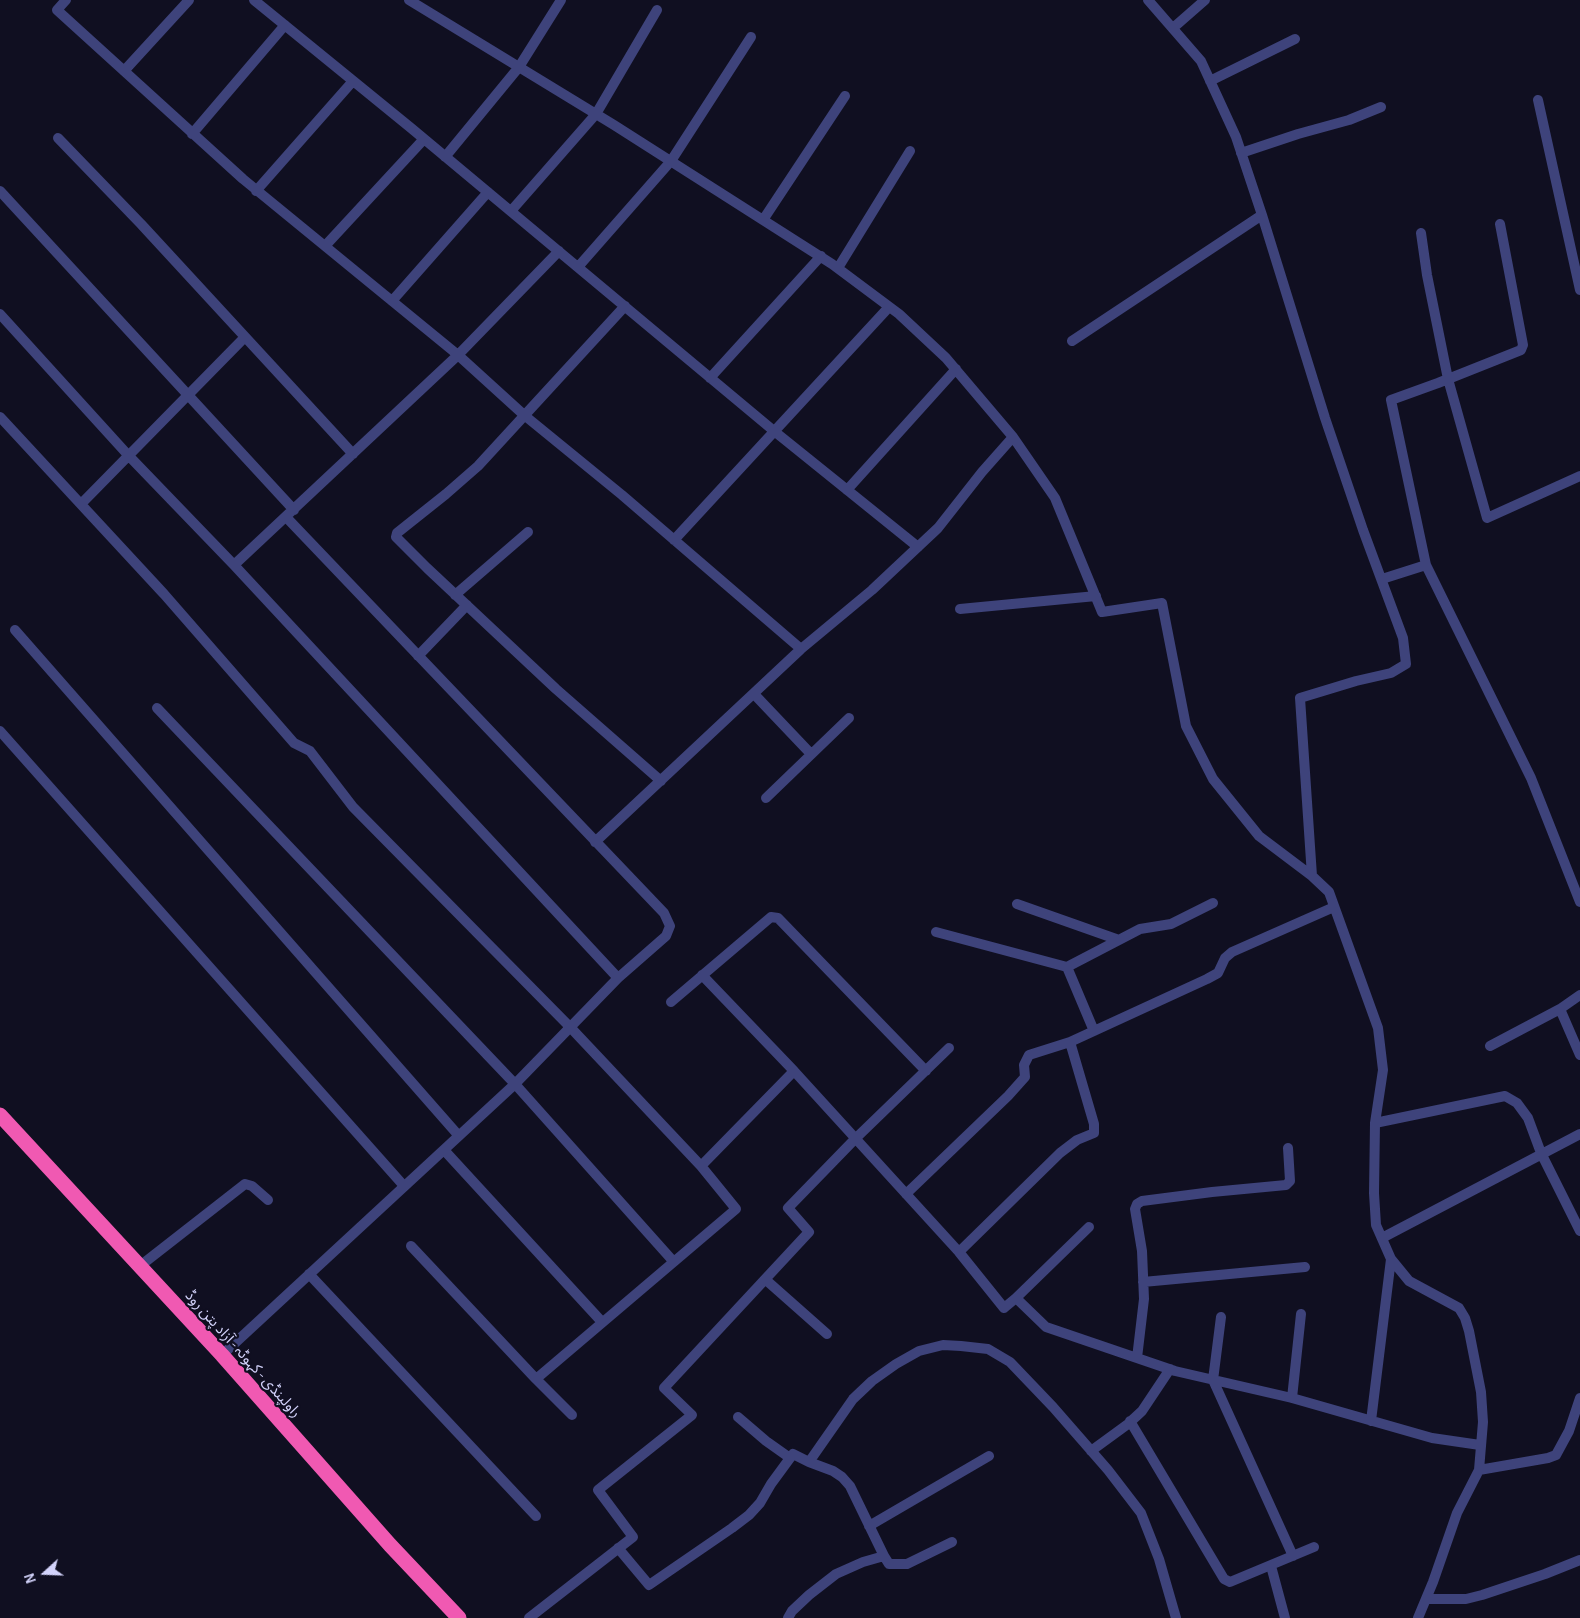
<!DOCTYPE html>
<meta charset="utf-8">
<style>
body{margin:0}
#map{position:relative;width:1580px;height:1618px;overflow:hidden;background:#100f21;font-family:"Alegreya Sans",sans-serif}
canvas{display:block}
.north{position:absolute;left:20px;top:1548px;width:50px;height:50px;-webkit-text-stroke:4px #100f21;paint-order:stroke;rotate:250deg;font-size:14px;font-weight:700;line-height:20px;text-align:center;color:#d3d3fb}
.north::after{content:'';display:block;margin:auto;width:18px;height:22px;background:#d3d3fb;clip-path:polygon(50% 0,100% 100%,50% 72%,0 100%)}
</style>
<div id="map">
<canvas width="1580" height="1618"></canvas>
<div class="north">N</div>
</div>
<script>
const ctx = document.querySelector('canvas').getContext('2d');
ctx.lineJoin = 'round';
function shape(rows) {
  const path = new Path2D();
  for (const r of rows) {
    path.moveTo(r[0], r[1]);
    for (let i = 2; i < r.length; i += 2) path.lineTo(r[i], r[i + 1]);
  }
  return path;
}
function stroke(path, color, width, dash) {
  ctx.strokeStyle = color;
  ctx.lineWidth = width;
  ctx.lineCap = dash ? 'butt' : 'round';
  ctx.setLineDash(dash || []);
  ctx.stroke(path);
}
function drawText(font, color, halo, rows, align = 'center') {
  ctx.font = font + ' "Alegreya Sans","Noto Sans Arabic",sans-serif';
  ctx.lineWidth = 4.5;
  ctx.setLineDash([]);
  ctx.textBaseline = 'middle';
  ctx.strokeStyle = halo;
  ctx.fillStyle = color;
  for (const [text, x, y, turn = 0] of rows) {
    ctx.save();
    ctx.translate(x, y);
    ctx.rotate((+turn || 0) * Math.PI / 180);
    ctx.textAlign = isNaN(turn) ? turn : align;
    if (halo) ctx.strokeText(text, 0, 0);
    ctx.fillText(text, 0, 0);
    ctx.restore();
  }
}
stroke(shape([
 [66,0,57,10,243,179,458,355,524,415,622,495,801,649],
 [254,0,411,128,774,431,918,547],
 [409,0,614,125,832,264,899,314,946,358,1013,437,1055,498,1102,612,1162,603,1186,726,1213,779,1259,836,1312,876],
 [1148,0,1201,61,1236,137,1262,215,1325,418,1363,530,1403,638,1406,664,1391,673,1356,681,1300,698,1312,876,1329,892,1378,1028,1383,1070,1375,1123,1374,1193,1376,1225,1391,1259,1409,1281,1459,1308,1465,1318,1469,1331,1481,1392,1483,1422,1479,1470,1457,1513,1433,1582,1418,1618],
 [1173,28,1205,0],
 [124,71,189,0],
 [1210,81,1295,39],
 [1538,100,1580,290],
 [192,134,285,25],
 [58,138,141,224,353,454],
 [1241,153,1298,134,1349,120,1381,107],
 [445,157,519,67,561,0],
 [0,191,294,510],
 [256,191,353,81],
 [511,211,596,114,657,10],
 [763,220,845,96],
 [1421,233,1427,275,1448,379,1487,518,1580,476],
 [325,246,424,139],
 [578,267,671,161,751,37],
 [838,268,910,151],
 [392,301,488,192],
 [625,306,478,466,446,494,397,533,396,537,427,568,556,689,661,781],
 [0,314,128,455,234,565,618,978],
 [1072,341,1262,215],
 [710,378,821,256],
 [0,417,164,594,294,743,310,751,353,807,570,1027,701,1166],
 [847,490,956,369],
 [81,504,245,337],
 [674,540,889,307],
 [234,565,458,355,559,251],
 [1426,565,1531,778,1580,902],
 [1382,579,1426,565,1391,400,1438,383,1521,350,1523,345,1500,224],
 [455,595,528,532],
 [960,609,1096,596],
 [15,630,459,1136],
 [418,656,467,605],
 [754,694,811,754],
 [157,708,515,1084,673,1261],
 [0,731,404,1186],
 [766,798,849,718],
 [595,842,801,649,872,590,938,528,982,472,1013,437],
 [1017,904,1119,940],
 [936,932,1067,967,1094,1031],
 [1067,967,1140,929,1171,924,1213,903],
 [702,975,794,1071,959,1252,1004,1308,1016,1298,1046,1327,1175,1371,1292,1398,1432,1438,1480,1445],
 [671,1002,771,917,778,918,926,1071],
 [1560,1009,1580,1055],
 [1490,1046,1560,1009,1580,995],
 [1375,1123,1505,1096,1517,1103,1528,1118,1541,1153,1580,1231],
 [444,1150,602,1322],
 [906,1194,1008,1096,1025,1077,1024,1065,1029,1055,1070,1042,1207,979,1218,973,1225,958,1232,952,1334,907],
 [1382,1238,1580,1134],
 [411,1246,536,1379,572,1415],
 [959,1252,1060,1153,1077,1140,1094,1133,1094,1124,1070,1042],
 [140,1266,245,1184,252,1186,268,1200],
 [309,1274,536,1516],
 [766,1280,827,1334],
 [1143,1282,1305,1267],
 [1016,1298,1089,1227],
 [1221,1317,1213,1380,1293,1556],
 [222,1355,515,1084,618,978,666,936,670,926,664,913,286,517],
 [1137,1358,1144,1299,1142,1251,1135,1209,1137,1204,1142,1201,1212,1192,1286,1185,1290,1181,1288,1148],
 [536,1379,736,1209,701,1166,794,1071],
 [1292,1398,1301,1314],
 [738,1417,766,1441,790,1458],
 [1130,1421,1224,1579,1230,1582,1314,1547],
 [1371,1421,1391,1259],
 [1091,1451,1128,1424,1142,1411,1170,1369],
 [809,1462,833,1471,842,1477,850,1486,884,1556,889,1564,907,1564,952,1542],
 [1479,1470,1548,1458,1556,1455,1569,1431,1580,1398],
 [869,1526,989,1456],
 [618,1548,649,1585,732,1528,749,1515,760,1503,771,1484,793,1454,809,1462,853,1399,872,1381,896,1364,919,1351,943,1345,961,1346,988,1349,1010,1362,1053,1407,1108,1470,1141,1513,1159,1559,1176,1618],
 [1271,1566,1285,1618],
 [1426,1599,1466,1599,1482,1595,1545,1574,1580,1560],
 [529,1618,633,1537,598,1490,692,1415,664,1388,809,1232,788,1208,855,1139,949,1048],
 [788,1618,792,1611,809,1595,836,1574,863,1562,884,1556]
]), '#3e437b', 10);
stroke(shape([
 [0,1115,222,1355,390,1545,459,1618]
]), '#f059b2', 15);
drawText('15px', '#d3d3fb', '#100f21', [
 ["راولپنڈی - کہوٹہ - آزاد پتن روڈ",243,1354,48]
]);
</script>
